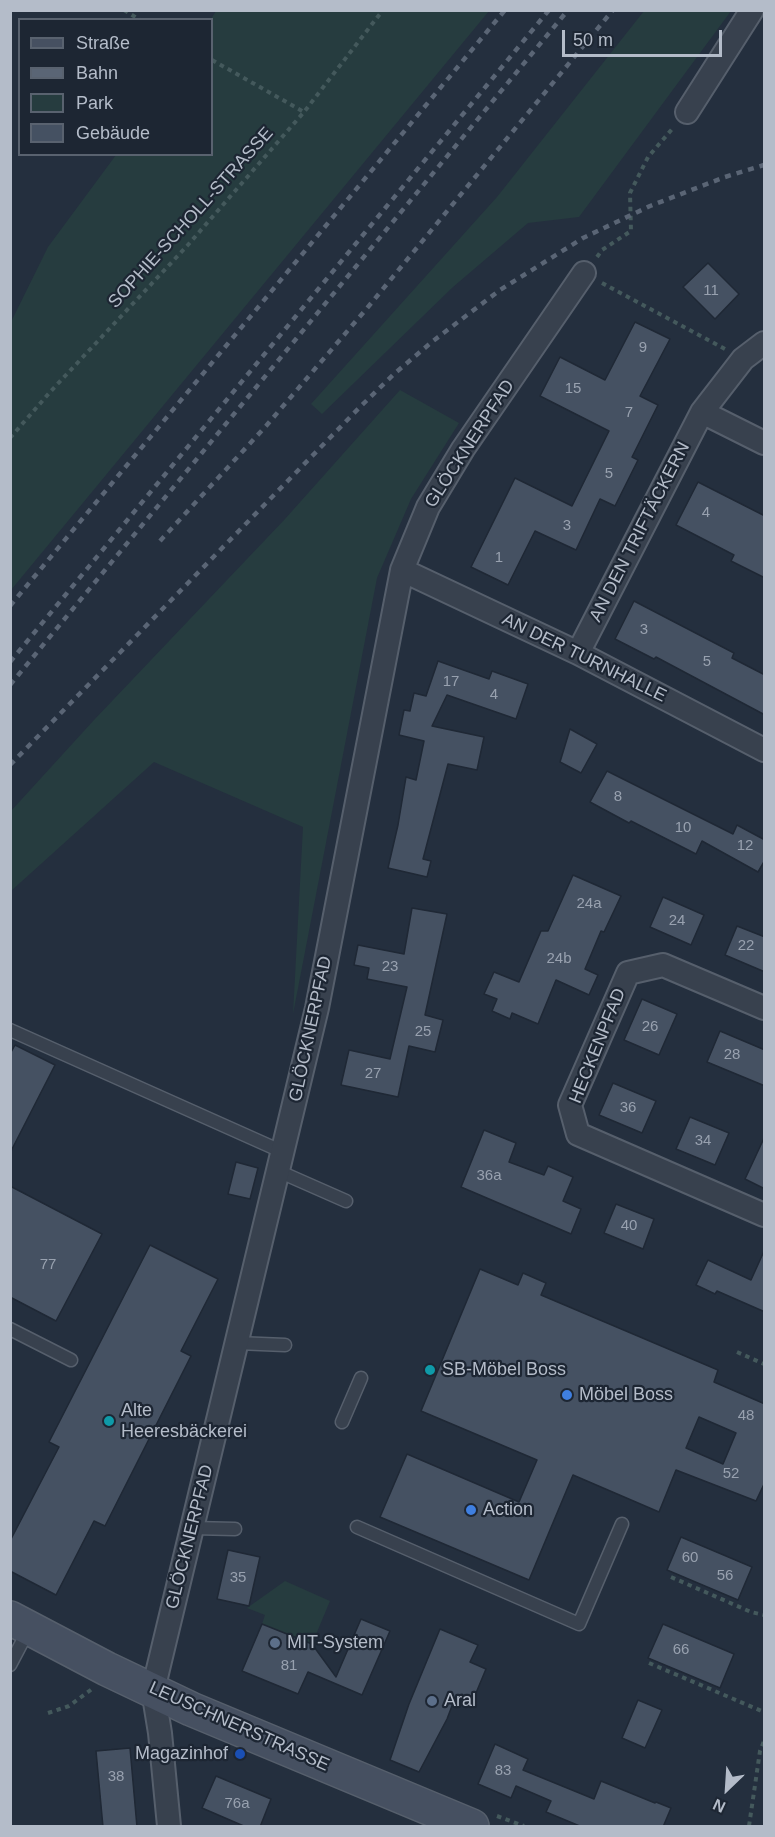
<!DOCTYPE html>
<meta charset="utf-8">
<style>
body{margin:0}
#map{position:relative;width:775px;height:1837px;overflow:hidden;background:#242f3e;font-family:Arial,sans-serif}
canvas{display:block}
.frame{position:absolute;inset:0;border:12px solid #b4bcc9;pointer-events:none}
.legend{position:absolute;left:18px;top:18px;width:195px;height:138px;box-sizing:border-box;background:#1d2633;border:2px solid #59626f;margin:0;padding:8px 10px;list-style:none;font-size:18px;color:#b4bcc9}
.legend li{display:flex;align-items:center;gap:12px;height:30px}
.legend b{width:30px;border:2px solid #59626f}
.north{position:absolute;left:697px;top:1759px;width:60px;height:60px;-webkit-text-stroke:4px #1d2633;paint-order:stroke;rotate:205deg;font-size:16px;font-weight:700;line-height:24px;text-align:center;color:#b4bcc9}
.north::after{content:'';display:block;margin:auto;width:21px;height:27px;background:#b4bcc9;clip-path:polygon(50% 0,100% 100%,50% 72%,0 100%)}
.scale{position:absolute;left:562px;top:30px;width:160px;height:27px;box-sizing:border-box;border:3px solid #b4bcc9;border-top:0;padding-left:8px;font-size:18px;line-height:21px;white-space:nowrap;color:#b4bcc9;-webkit-text-stroke:4px #1d2633;paint-order:stroke}
</style>
<div id="map">
<canvas width="775" height="1837"></canvas>
<div class="frame"></div>
<ul class="legend">
<li><b style="height:8px;background:#465061"></b>Straße</li>
<li><b style="height:8px;background:#5a6575"></b>Bahn</li>
<li><b style="height:16px;background:#263c3f"></b>Park</li>
<li><b style="height:16px;background:#455162"></b>Gebäude</li>
</ul>
<div class="north">N</div>
<div class="scale">50 m</div>
</div>
<script>
const ctx = document.querySelector('canvas').getContext('2d');
ctx.lineJoin = 'round';
function paint(path, color) {
  ctx.fillStyle = color;
  ctx.fill(path, 'evenodd');
}
function shape(rows) {
  const path = new Path2D();
  for (const r of rows) {
    path.moveTo(r[0], r[1]);
    for (let i = 2; i < r.length; i += 2) path.lineTo(r[i], r[i + 1]);
  }
  return path;
}
function stroke(path, color, width, dash) {
  ctx.strokeStyle = color;
  ctx.lineWidth = width;
  ctx.lineCap = dash ? 'butt' : 'round';
  ctx.setLineDash(dash || []);
  ctx.stroke(path);
}
function drawText(font, color, halo, rows, align = 'center') {
  ctx.font = font + ' Arial,sans-serif';
  ctx.lineWidth = 4.5;
  ctx.setLineDash([]);
  ctx.textBaseline = 'middle';
  ctx.strokeStyle = halo;
  ctx.fillStyle = color;
  for (const [text, x, y, turn = 0] of rows) {
    ctx.save();
    ctx.translate(x, y);
    ctx.rotate((+turn || 0) * Math.PI / 180);
    ctx.textAlign = isNaN(turn) ? turn : align;
    if (halo) ctx.strokeText(text, 0, 0);
    ctx.fillText(text, 0, 0);
    ctx.restore();
  }
}
paint(shape([
 [216,11,489,11,11,590,11,322,48,247,116,155,212,154,211,19],
 [644,11,731,11,579,217,528,223,453,287,322,414,311,404,497,197],
 [400,390,459,423,411,499,377,578,293,1014,303,827,154,762,11,891,11,811,94,720,285,519],
 [285,1581,330,1601,312,1644,262,1624,265,1615,247,1608]
]), '#263c3f');
const building = shape([
 [708,263,739,294,715,319,683,287,708,263],
 [635,322,670,339,640,396,658,405,632,457,638,460,615,506,600,499,576,550,535,531,508,585,471,567,515,478,572,506,609,431,540,396,560,357,605,380,635,322],
 [698,482,765,516,765,578,731,561,734,555,676,525,698,482],
 [634,601,734,653,732,658,765,675,765,715,656,657,654,659,615,639,634,601],
 [438,661,489,679,492,671,528,684,516,719,447,695,432,726,484,737,477,770,448,764,423,859,431,861,427,877,388,868,398,825,406,777,416,780,424,741,399,735,404,710,410,711,414,693,426,696,438,661],
 [570,729,597,744,581,773,560,762,570,729],
 [607,771,733,834,737,825,765,840,765,860,758,872,702,841,696,854,631,821,629,823,590,802,607,771],
 [573,875,621,896,604,932,601,931,585,969,598,975,589,995,556,980,538,1024,512,1013,510,1019,492,1011,497,999,484,994,494,972,519,982,541,931,548,931,573,875],
 [663,897,704,915,691,945,650,927,663,897],
 [412,908,447,914,425,1015,443,1020,435,1052,409,1046,398,1097,341,1085,349,1050,390,1059,407,987,367,979,369,968,354,965,358,945,404,954,412,908],
 [737,926,765,937,765,972,725,955,737,926],
 [642,999,677,1014,659,1055,624,1040,642,999],
 [720,1031,765,1050,765,1086,707,1062,720,1031],
 [15,1045,55,1065,10,1153,10,1054,15,1045],
 [613,1083,656,1101,642,1133,599,1115,613,1083],
 [690,1117,729,1133,715,1165,676,1149,690,1117],
 [484,1130,516,1143,509,1162,544,1175,548,1166,573,1177,563,1201,581,1209,571,1234,461,1187,484,1130],
 [765,1136,765,1189,745,1179,765,1136],
 [236,1162,258,1168,250,1199,228,1194,236,1162],
 [10,1186,102,1234,56,1321,10,1297,10,1186],
 [616,1204,654,1219,643,1249,604,1233,616,1204],
 [150,1245,218,1279,181,1351,191,1356,105,1526,94,1521,56,1595,10,1571,10,1541,59,1447,49,1442,150,1245],
 [765,1249,765,1312,717,1291,715,1294,696,1285,708,1260,751,1280,765,1249],
 [480,1269,518,1285,523,1273,546,1283,541,1295,718,1370,714,1382,765,1404,765,1482,756,1501,676,1470,659,1512,573,1475,529,1580,380,1517,407,1454,519,1502,537,1460,421,1411,480,1269],
 [699,1417,736,1433,723,1464,686,1448,699,1417],
 [681,1537,752,1567,738,1600,667,1570,681,1537],
 [228,1550,260,1557,249,1606,217,1599,228,1550],
 [361,1619,390,1631,362,1695,308,1672,298,1694,242,1671,262,1624,312,1644,336,1677,361,1619],
 [663,1624,734,1654,720,1688,648,1658,663,1624],
 [440,1629,478,1645,470,1662,486,1669,471,1705,455,1698,447,1719,419,1772,390,1760,409,1704,440,1629],
 [638,1700,662,1710,645,1748,622,1738,638,1700],
 [495,1744,528,1759,523,1770,594,1799,601,1781,655,1803,656,1802,671,1808,663,1827,582,1827,546,1812,551,1801,516,1786,511,1798,478,1784,495,1744],
 [130,1748,137,1827,103,1827,96,1751,130,1748],
 [216,1776,271,1799,260,1827,246,1827,202,1808,216,1776]
]);
paint(building, '#455162');
stroke(building, '#1f2835', 1.5);
const lane = shape([
 [10,1030,283,1152],
 [278,1171,346,1201],
 [10,1329,71,1360],
 [237,1343,285,1345],
 [342,1422,361,1378],
 [357,1527,579,1624,622,1524],
 [192,1528,235,1529],
 [10,1665,29,1629]
]);
const street = shape([
 [687,112,752,10],
 [702,412,764,443],
 [402,570,578,653,764,750],
 [578,653,702,412,743,359,764,343],
 [764,1008,663,965,628,973,570,1105,578,1134,764,1215],
 [169,1826,160,1733,153,1690,317,1008,402,570,428,507,463,449,584,273]
]);
const secondary = shape([
 [10,1618,107,1669,191,1709,472,1826]
]);
stroke(lane, '#565f6c', 15);
stroke(street, '#565f6c', 26);
stroke(secondary, '#565f6c', 36);
stroke(shape([
 [124,10,140,20],
 [212,60,304,112],
 [597,257,602,250,631,231,630,193,648,157,673,128],
 [602,283,725,349],
 [10,438,51,391,187,246,304,112,383,10],
 [737,1352,764,1364],
 [671,1577,751,1612,764,1615],
 [649,1663,764,1712],
 [48,1713,69,1706,92,1689],
 [497,1816,524,1826],
 [749,1826,760,1751,764,1741]
]), '#44595c', 4, [4.5, 4.5]);
stroke(lane, '#38414e', 12);
stroke(street, '#38414e', 22);
stroke(secondary, '#465061', 33);
stroke(shape([
 [160,541,266,426,368,307,613,10],
 [10,606,505,10],
 [10,662,549,10],
 [10,685,568,10],
 [10,765,360,407,394,374,433,341,500,290,583,238,650,206,725,177,764,165]
]), '#5a6575', 4.5, [6, 6]);
for (const [x, y, r, color] of [
 [430,1370,6,"#0f9aa8"],
 [567,1395,6,"#3f7fe0"],
 [109,1421,6,"#0f9aa8"],
 [471,1510,6,"#3f7fe0"],
 [275,1643,6,"#5c6f8a"],
 [432,1701,6,"#5c6f8a"],
 [240,1754,6,"#1a4fb4"]
]) {
  const dot = new Path2D();
  dot.arc(x, y, r, 0, 2 * Math.PI);
  ctx.fillStyle = color;
  ctx.fill(dot);
  stroke(dot, '#1d2633', 2);
}
drawText('15px', '#98a1af', null, [
 ["11",711,291],
 ["9",643,348],
 ["15",573,389],
 ["7",629,413],
 ["5",609,474],
 ["4",706,513],
 ["3",567,526],
 ["1",499,558],
 ["3",644,630],
 ["5",707,662],
 ["17",451,682],
 ["4",494,695],
 ["8",618,797],
 ["10",683,828],
 ["12",745,846],
 ["24a",589,904],
 ["24",677,921],
 ["22",746,946],
 ["24b",559,959],
 ["23",390,967],
 ["26",650,1027],
 ["25",423,1032],
 ["28",732,1055],
 ["27",373,1074],
 ["36",628,1108],
 ["34",703,1141],
 ["36a",489,1176],
 ["40",629,1226],
 ["77",48,1265],
 ["48",746,1416],
 ["52",731,1474],
 ["60",690,1558],
 ["56",725,1576],
 ["35",238,1578],
 ["66",681,1650],
 ["81",289,1666],
 ["83",503,1771],
 ["38",116,1777],
 ["76a",237,1804]
]);
drawText('18px', '#b4bcc9', '#1d2633', [
 ["SOPHIE-SCHOLL-STRASSE",191,218,-48],
 ["GLÖCKNERPFAD",470,444,-57],
 ["AN DEN TRIFTÄCKERN",640,532,-63],
 ["AN DER TURNHALLE",584,658,26],
 ["GLÖCKNERPFAD",311,1029,-78],
 ["HECKENPFAD",598,1046,-68],
 ["GLÖCKNERPFAD",190,1537,-76],
 ["LEUSCHNERSTRASSE",239,1727,24]
]);
drawText('18px', '#b4bcc9', '#1d2633', [
 ["SB-Möbel Boss",442,1370],
 ["Möbel Boss",579,1395],
 ["Alte",121,1411],
 ["Heeresbäckerei",121,1432],
 ["Action",483,1510],
 ["MIT-System",287,1643],
 ["Aral",444,1701],
 ["Magazinhof",228,1754,"right"]
], 'left');
</script>
